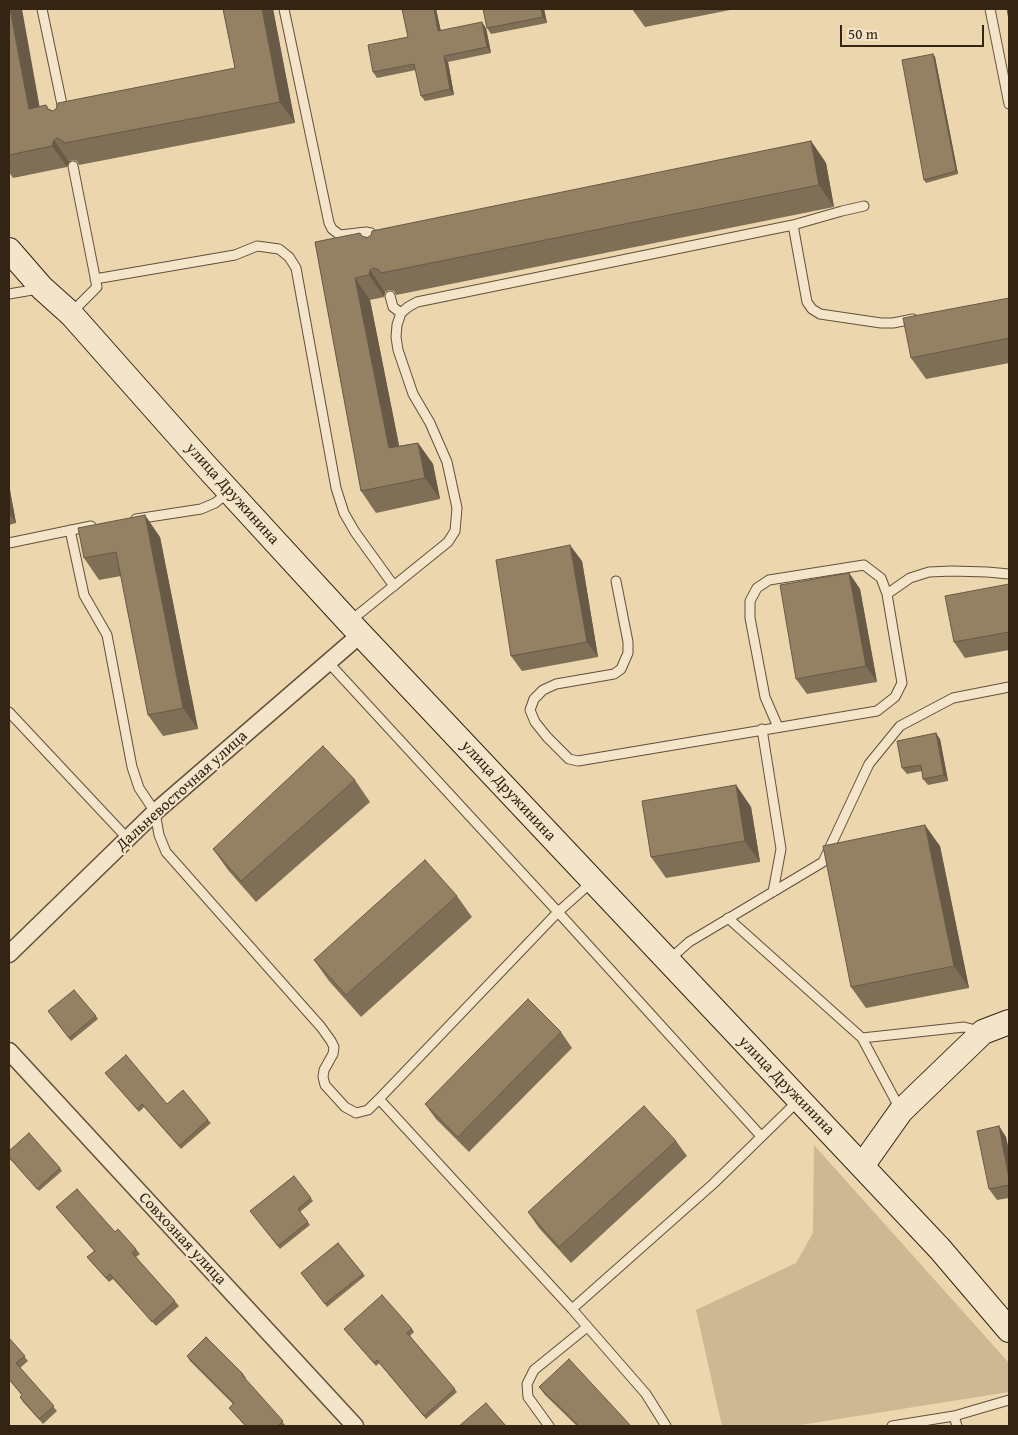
<!DOCTYPE html>
<meta charset="utf-8">
<style>
body{margin:0}
#map{position:relative;width:1018px;height:1435px;overflow:hidden;background:#ecd6ae;font-family:"Gentium Book Plus",serif}
canvas{display:block}
.frame{position:absolute;inset:0;border:10px solid #342413;pointer-events:none}
.scale{position:absolute;left:840px;top:25px;width:144px;height:22px;box-sizing:border-box;border:2px solid #342413;border-top:0;padding-left:6px;font-size:15px;line-height:18px;white-space:nowrap;color:#342413;-webkit-text-stroke:4px #f3e4ca;paint-order:stroke}
</style>
<div id="map">
<canvas width="1018" height="1435"></canvas>
<div class="frame"></div>
<div class="scale">50 m</div>
</div>
<script>
const ctx = document.querySelector('canvas').getContext('2d');
ctx.lineJoin = 'round';
function paint(path, color) {
  ctx.fillStyle = color;
  ctx.fill(path, 'evenodd');
}
function shape(rows) {
  const path = new Path2D();
  for (const r of rows) {
    path.moveTo(r[0], r[1]);
    for (let i = 2; i < r.length; i += 2) path.lineTo(r[i], r[i + 1]);
  }
  return path;
}
function stroke(path, color, width, dash) {
  ctx.strokeStyle = color;
  ctx.lineWidth = width;
  ctx.lineCap = dash ? 'butt' : 'round';
  ctx.setLineDash(dash || []);
  ctx.stroke(path);
}
function drawText(font, color, halo, rows, align = 'center') {
  ctx.font = font + ' "Gentium Book Plus",serif';
  ctx.lineWidth = 4;
  ctx.setLineDash([]);
  ctx.textBaseline = 'middle';
  ctx.strokeStyle = halo;
  ctx.fillStyle = color;
  for (const [text, x, y, turn = 0] of rows) {
    ctx.save();
    ctx.translate(x, y);
    ctx.rotate((+turn || 0) * Math.PI / 180);
    ctx.textAlign = isNaN(turn) ? turn : align;
    if (halo) ctx.strokeText(text, 0, 0);
    ctx.fillText(text, 0, 0);
    ctx.restore();
  }
}
paint(shape([
 [814,1145,1009,1363,1009,1392,794,1426,722,1426,696,1310,796,1263,813,1233]
]), '#cdb894');
const lane = shape([
 [42,9,64,114],
 [284,9,329,223,332,229,340,235,366,232,371,233,378,241],
 [990,9,1009,104],
 [793,225,842,211,864,206],
 [95,279,235,255,257,246,279,249,289,257,296,268,336,488,344,513,355,532,394,586],
 [9,294,38,289],
 [390,296,393,307,401,313,408,307,417,302,793,225,807,302,812,309,820,314,881,323,893,323,913,319],
 [71,313,97,287,73,166],
 [136,519,201,509,215,503,229,492],
 [70,530,84,595,107,635,132,767,139,788,155,812,159,835,166,852,321,1027,331,1041,334,1047,333,1054,324,1070,323,1077,325,1085,345,1107,356,1113,368,1110,379,1099],
 [9,543,91,526],
 [616,581,628,642,628,653,621,669,614,674,556,684,543,690,534,699,530,710,535,722,547,737,569,759,578,761,877,711,895,697,902,683,887,594,881,578,864,565,769,580,757,588,750,601,750,618,765,697,778,727],
 [887,594,910,578,929,572,952,571,987,572,1009,574],
 [349,622,448,542,455,531,457,508,447,462,430,423,413,394,398,350,396,337,397,325,401,313],
 [328,662,558,912,379,1099,572,1309,713,1184,799,1100],
 [9,712,128,839],
 [762,729,781,849,773,892],
 [593,881,558,912,761,1136],
 [728,918,862,1038,900,1109],
 [670,959,689,942,823,862,869,764,900,726,953,698,1009,687],
 [862,1038,964,1027,980,1031],
 [572,1309,646,1394,666,1426],
 [954,1416,957,1426],
 [549,1426,528,1397,527,1384,534,1370,587,1327],
 [892,1426,954,1416,1009,1400]
]);
const street = shape([
 [9,954,155,812,361,634],
 [9,1051,355,1426]
]);
const secondary = shape([
 [9,250,42,288,71,314,204,464,349,622,940,1249,1009,1330],
 [862,1166,901,1111,983,1032,1009,1022]
]);
stroke(lane, '#62503a', 11);
stroke(street, '#62503a', 19);
stroke(secondary, '#342413', 26);
stroke(lane, '#f3e4ca', 9);
stroke(street, '#f3e4ca', 16);
stroke(secondary, '#f3e4ca', 24);
paint(shape([
 [9,9,39,107,46,105,48,109,53,111,235,68,223,9,273,9,295,123,79,165,77,161,72,160,69,162,67,167,13,178,9,172],
 [402,9,436,9,441,31,486,28,491,53,448,62,454,95,425,101,421,96,416,70,377,78,373,72,408,37],
 [544,9,547,23,491,34,487,28],
 [632,9,735,9,645,27],
 [933,54,935,57,958,174,926,183,924,180],
 [811,141,826,163,834,207,396,295,394,291,389,290,385,292,384,297,370,300,399,446,418,443,433,464,440,499,376,513,361,491,315,242,362,236,367,238],
 [1009,298,1009,363,926,379,911,358],
 [9,485,16,523,9,525],
 [160,537,198,729,163,736,148,715,121,576,99,580,84,558],
 [582,561,598,657,522,671,511,656],
 [849,573,860,589,877,682,807,694,796,679],
 [1009,584,1009,650,965,658,954,642],
 [940,739,948,781,928,785,923,779,922,771,907,774,902,768],
 [355,780,370,802,256,902,228,870,213,849],
 [736,785,751,807,760,862,666,878,651,857],
 [940,846,969,988,866,1008,851,987],
 [457,896,472,917,361,1017,329,981,314,960],
 [48,1011,96,1016,98,1019,71,1041],
 [561,1032,572,1048,469,1152,436,1119,425,1104],
 [107,1075,167,1104,208,1120,211,1123,181,1149,144,1107,139,1112],
 [999,1126,1006,1137,1009,1151,1009,1198,997,1200,989,1189],
 [676,1141,687,1156,571,1263,539,1228,528,1212],
 [9,1151,60,1168,62,1171,39,1191,9,1158],
 [294,1176,313,1201,300,1212,310,1225,280,1249,250,1211],
 [56,1207,115,1232,136,1249,140,1254,136,1257,179,1306,156,1326,113,1279,109,1282,91,1262,87,1257,94,1251],
 [338,1243,365,1276,327,1307,301,1273],
 [344,1329,412,1329,414,1332,410,1336,457,1392,426,1419,379,1363,376,1366],
 [9,1338,28,1361,20,1368,57,1411,43,1424,23,1402,20,1397,22,1395,9,1380],
 [187,1356,243,1374,246,1378,245,1379,286,1426,245,1426,229,1408,233,1404,190,1361],
 [539,1387,631,1426,577,1426,545,1395]
]), '#7f6f56');
paint(shape([
 [10,9,22,9,44,131,29,109],
 [262,9,273,9,295,123,280,102],
 [434,9,436,9,442,37,438,31],
 [541,9,544,9,547,23,543,17],
 [482,22,486,28,491,53,487,47],
 [933,54,935,57,958,174,956,171],
 [444,56,448,62,454,95,450,89],
 [54,140,69,162,67,167,52,146],
 [811,141,826,163,834,207,819,185],
 [370,270,385,292,384,297,369,275],
 [355,278,370,300,404,470,389,448],
 [418,443,433,464,440,499,425,478],
 [9,485,16,523,9,513],
 [145,515,160,537,198,729,183,708],
 [570,545,582,561,598,657,587,642],
 [849,573,860,589,877,682,866,666],
 [936,733,940,739,948,781,944,775],
 [736,785,751,807,760,862,745,841],
 [925,825,940,846,969,988,954,966],
 [999,1126,1006,1137,1009,1151,1009,1178]
]), '#685a46');
const building = shape([
 [9,9,10,9,29,109,46,105,48,109,53,111,56,109,58,103,235,68,223,9,262,9,280,102,64,143,62,140,57,138,54,140,52,146,9,155,9,9],
 [402,9,434,9,438,31,482,22,487,47,444,56,450,89,421,96,414,64,373,72,368,45,408,37,402,9],
 [483,9,541,9,543,17,487,28,483,9],
 [1007,9,1009,9,1009,20,1007,9],
 [933,54,956,171,924,180,902,60,933,54],
 [811,141,819,185,381,273,379,270,374,268,370,270,369,275,355,278,389,448,418,443,425,478,361,491,315,242,360,233,362,236,367,238,371,235,372,231,811,141],
 [1009,298,1009,338,911,358,903,318,1009,298],
 [145,515,183,708,148,715,116,552,84,558,78,528,145,515],
 [570,545,587,642,511,656,496,560,570,545],
 [849,573,866,666,796,679,780,585,849,573],
 [1009,584,1009,632,954,642,945,596,1009,584],
 [936,733,944,775,923,779,921,765,902,768,897,741,936,733],
 [323,746,355,780,241,881,213,849,323,746],
 [736,785,745,841,651,857,642,801,736,785],
 [925,825,954,966,851,987,823,846,925,825],
 [425,860,457,896,346,995,314,960,425,860],
 [74,990,96,1016,69,1038,48,1011,74,990],
 [528,999,561,1032,458,1137,425,1104,528,999],
 [126,1055,167,1104,183,1090,208,1120,179,1146,142,1104,137,1109,105,1073,126,1055],
 [644,1106,676,1141,559,1247,528,1212,644,1106],
 [999,1126,1009,1178,1009,1185,989,1189,977,1131,999,1126],
 [29,1133,60,1168,37,1189,9,1157,9,1151,29,1133],
 [294,1176,311,1198,298,1209,308,1222,278,1246,250,1211,294,1176],
 [77,1189,115,1232,118,1229,136,1249,132,1253,175,1301,152,1322,110,1274,106,1278,87,1257,95,1251,56,1207,77,1189],
 [338,1243,363,1274,325,1304,301,1273,338,1243],
 [382,1295,412,1329,407,1333,455,1389,424,1416,377,1360,374,1363,344,1329,382,1295],
 [206,1337,243,1374,242,1375,283,1421,278,1426,246,1426,229,1408,234,1403,187,1356,206,1337],
 [9,1338,25,1356,16,1363,54,1406,39,1419,20,1397,22,1395,9,1379,9,1338],
 [569,1359,631,1426,579,1426,539,1387,569,1359],
 [486,1403,506,1426,459,1426,486,1403]
]);
paint(building, '#948164');
stroke(building, '#685a46', 1);
drawText('16px', '#342413', '#f3e4ca', [
 ["улица Дружинина",232,494,48],
 ["Дальневосточная улица",182,791,-42],
 ["улица Дружинина",508,791,47],
 ["улица Дружинина",786,1086,46],
 ["Совхозная улица",182,1239,47]
]);
</script>
